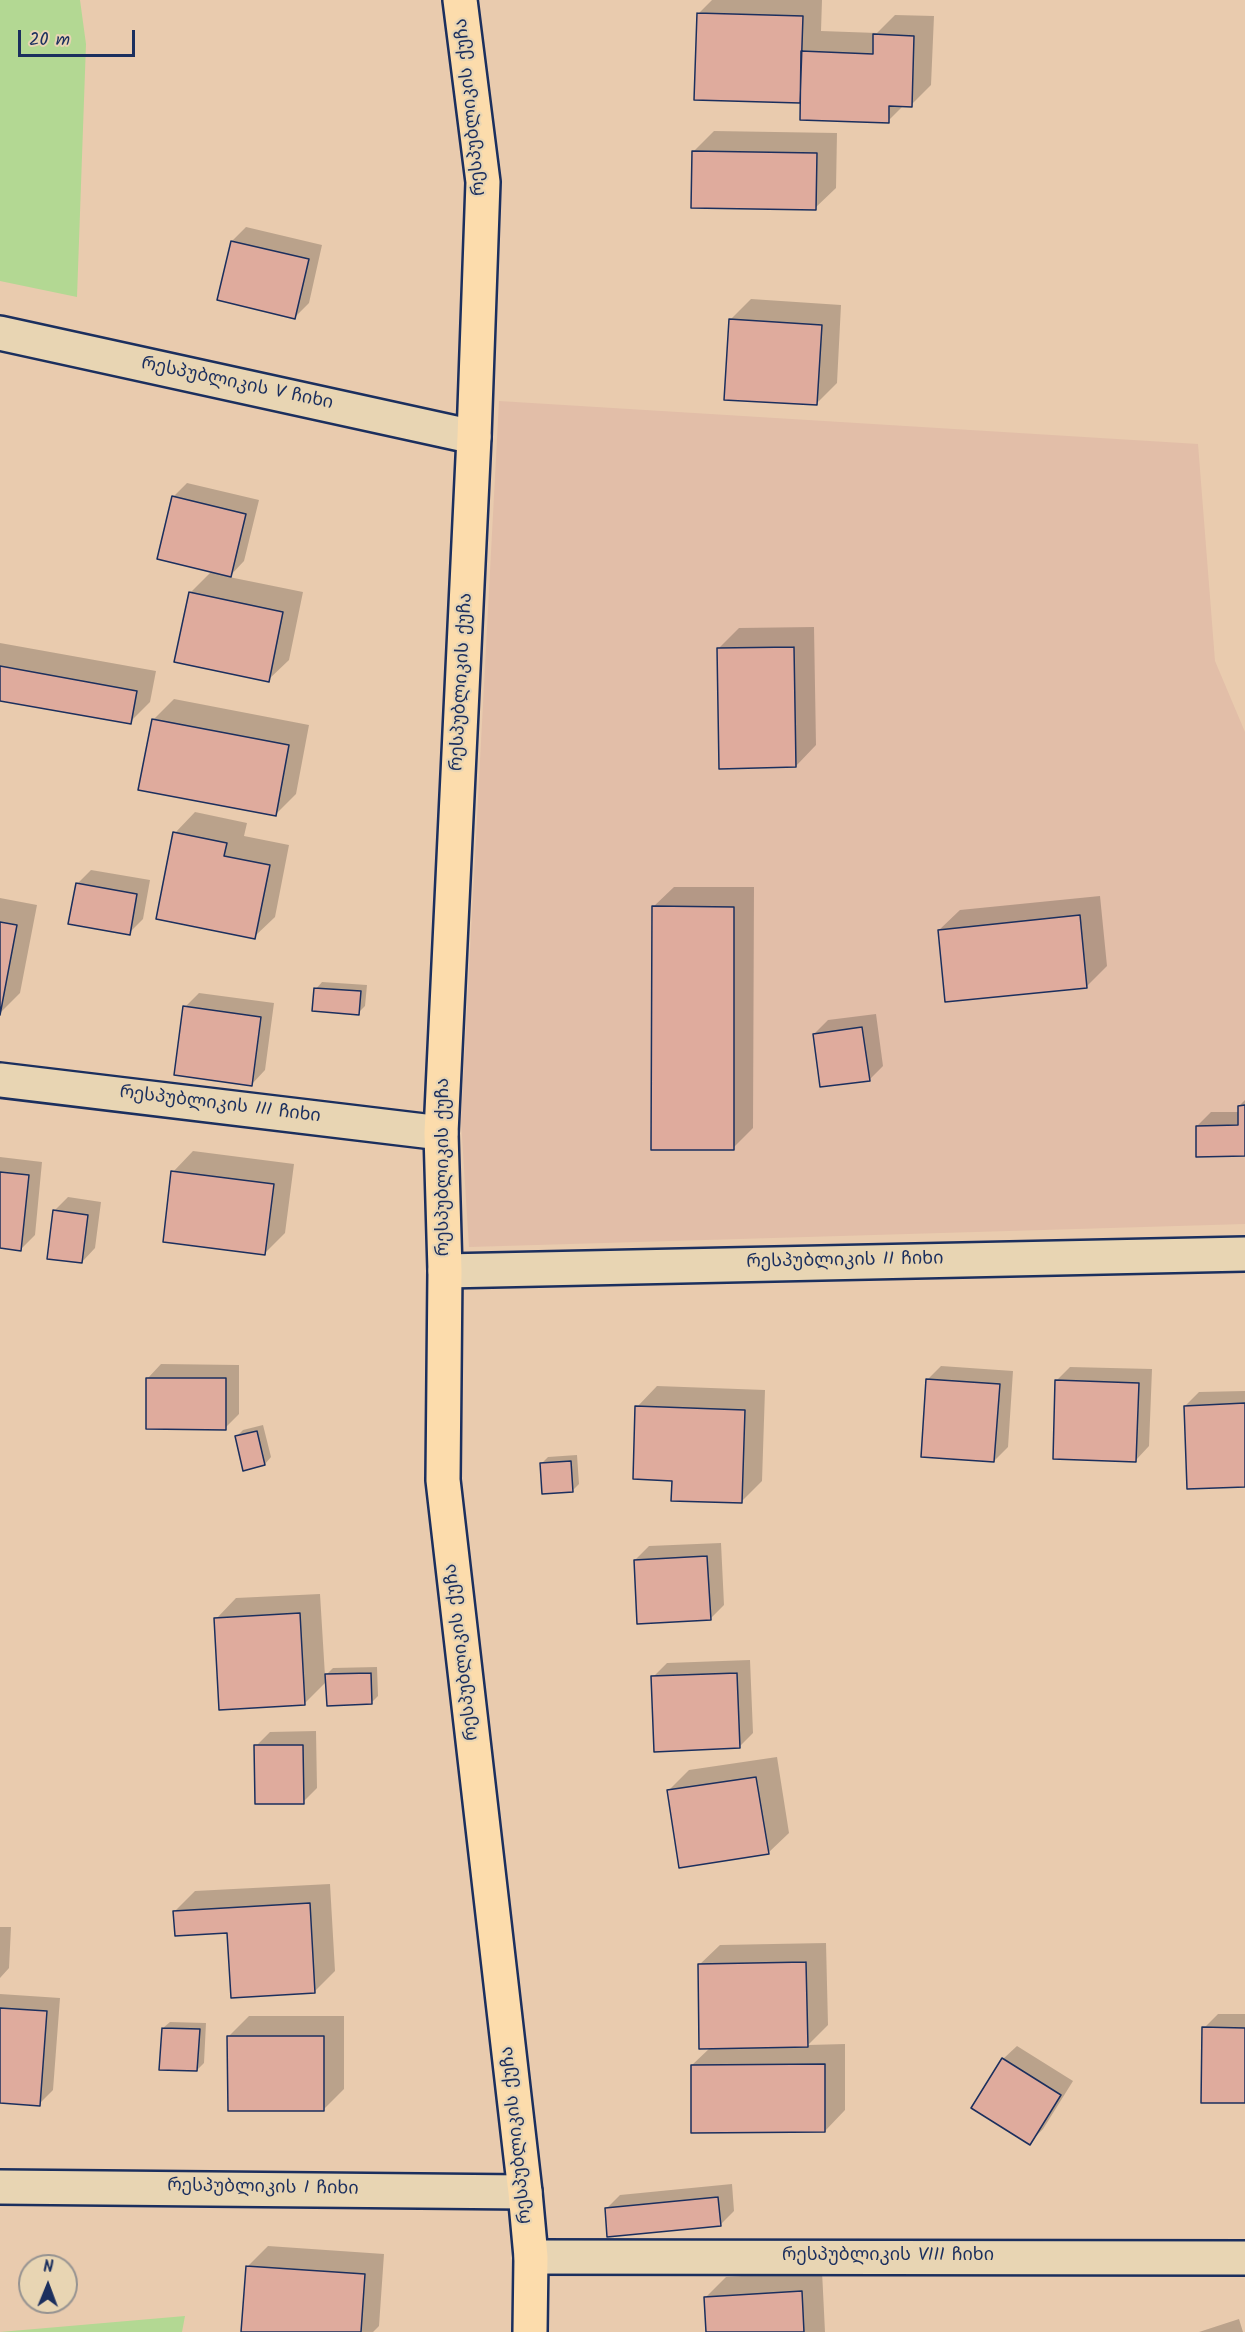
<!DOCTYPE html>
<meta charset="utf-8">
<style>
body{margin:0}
#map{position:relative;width:1245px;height:2332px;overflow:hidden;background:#e9cbae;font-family:Kalam,sans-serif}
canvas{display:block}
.north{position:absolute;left:18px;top:2254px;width:60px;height:60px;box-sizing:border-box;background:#e8d5b3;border:2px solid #969391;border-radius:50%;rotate:1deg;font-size:16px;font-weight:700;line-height:24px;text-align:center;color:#1b2f5e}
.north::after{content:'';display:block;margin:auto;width:21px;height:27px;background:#1b2f5e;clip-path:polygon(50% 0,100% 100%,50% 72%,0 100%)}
.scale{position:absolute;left:18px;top:30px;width:117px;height:27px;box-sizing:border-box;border:3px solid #1b2f5e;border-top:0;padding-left:8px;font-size:18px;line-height:21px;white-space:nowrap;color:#1b2f5e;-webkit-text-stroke:4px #e8d5b3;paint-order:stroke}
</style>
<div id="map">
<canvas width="1245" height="2332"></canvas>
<div class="north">N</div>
<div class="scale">20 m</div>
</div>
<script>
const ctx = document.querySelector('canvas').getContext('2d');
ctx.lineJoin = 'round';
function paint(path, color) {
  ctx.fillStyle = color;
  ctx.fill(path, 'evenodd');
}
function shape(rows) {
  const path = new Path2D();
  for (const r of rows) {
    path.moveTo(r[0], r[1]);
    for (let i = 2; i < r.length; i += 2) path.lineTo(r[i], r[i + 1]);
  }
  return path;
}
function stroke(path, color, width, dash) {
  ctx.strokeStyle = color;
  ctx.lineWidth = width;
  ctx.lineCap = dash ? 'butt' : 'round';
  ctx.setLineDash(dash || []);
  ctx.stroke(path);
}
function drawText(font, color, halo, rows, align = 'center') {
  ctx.font = font + ' Kalam,"Noto Sans Georgian",sans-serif';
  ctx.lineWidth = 4.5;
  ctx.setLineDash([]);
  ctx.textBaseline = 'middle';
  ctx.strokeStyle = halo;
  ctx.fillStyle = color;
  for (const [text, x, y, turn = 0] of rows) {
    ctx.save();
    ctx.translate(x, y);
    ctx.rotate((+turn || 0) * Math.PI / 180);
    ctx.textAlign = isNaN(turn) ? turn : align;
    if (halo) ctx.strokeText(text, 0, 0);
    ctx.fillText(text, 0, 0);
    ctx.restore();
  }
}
paint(shape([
 [499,401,1198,444,1215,661,1245,732,1245,1224,469,1247,461,1121]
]), '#e2bea8');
paint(shape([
 [0,0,80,0,86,44,77,297,0,281],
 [185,2316,182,2332,0,2332]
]), '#b3d893');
paint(shape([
 [712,0,822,0,821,31,877,33,895,15,934,16,931,85,911,105,904,105,888,121,802,102,696,98,699,13],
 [714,131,837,133,836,188,815,208,693,152],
 [246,227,322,245,309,303,295,317,232,241],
 [751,299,841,305,837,383,816,404,730,320],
 [187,483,259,500,244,561,229,577,303,592,289,660,268,680,190,593,212,571,173,497],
 [814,627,816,745,796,766,718,649,739,628],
 [0,643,156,671,150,702,130,722,0,699],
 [174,699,309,725,296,794,275,815,153,720],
 [195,812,247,823,244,836,289,845,275,917,254,937,175,833],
 [91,870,150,880,143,919,129,933,77,884],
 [674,887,754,887,753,1128,733,1148,653,907],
 [1100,896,1107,966,1087,986,939,930,960,910],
 [0,898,37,905,20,993,0,1013],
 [322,982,367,985,365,1006,358,1013,316,989],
 [199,993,274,1003,265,1070,252,1084,185,1007],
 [876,1014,883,1066,869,1080,814,1034,828,1020],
 [1245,1100,1245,1154,1197,1126,1211,1112,1239,1112,1239,1106],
 [193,1151,294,1164,285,1233,265,1253,173,1172],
 [0,1157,42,1162,35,1235,21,1249,0,1247],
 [68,1197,101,1202,95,1248,82,1262,54,1211],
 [161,1364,239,1365,239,1414,225,1428,148,1378],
 [941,1366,1013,1371,1008,1447,994,1461,927,1380],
 [1070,1367,1152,1369,1149,1446,1136,1460,1056,1381],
 [657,1386,765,1390,762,1481,741,1502,673,1479,637,1407],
 [1245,1391,1245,1485,1185,1406,1199,1392],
 [263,1425,271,1457,265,1464,236,1437,243,1430],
 [577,1455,579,1484,573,1490,542,1463,548,1457],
 [721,1543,724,1605,710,1619,635,1560,649,1546],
 [320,1594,325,1676,333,1668,377,1667,378,1696,372,1702,327,1681,305,1703,216,1619,236,1598],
 [750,1660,753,1733,739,1747,653,1677,667,1663],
 [316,1731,317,1788,303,1802,256,1746,270,1732],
 [777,1757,789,1833,768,1853,669,1790,689,1770],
 [330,1884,335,1971,314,1992,228,1931,175,1911,195,1891],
 [0,1927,11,1927,9,1968,0,1978],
 [826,1943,828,2025,808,2045,845,2044,845,2110,825,2131,692,2065,711,2047,699,1965,720,1945],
 [0,1994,60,1998,53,2090,39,2104,0,2101],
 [1218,2014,1245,2014,1245,2102,1204,2028],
 [249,2016,344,2016,344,2089,323,2110,229,2036],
 [170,2022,206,2023,204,2063,197,2070,163,2028],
 [1017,2046,1073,2081,1043,2129,1029,2143,1003,2059],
 [732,2184,734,2211,720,2225,606,2209,620,2195],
 [268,2246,384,2254,379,2326,373,2332,243,2332,248,2266],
 [822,2271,825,2332,707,2332,705,2298,726,2277],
 [1239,2319,1243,2332,1199,2332]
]), '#0003');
const building = shape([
 [697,13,803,16,800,103,694,100,697,13],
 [873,34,914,36,912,107,889,106,889,123,800,120,801,51,873,54,873,34],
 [692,151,817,153,816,210,691,208,692,151],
 [231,241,309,259,295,319,217,300,231,241],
 [729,319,822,325,817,405,724,400,729,319],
 [172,496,246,514,231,577,157,559,172,496],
 [189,592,283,612,269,682,174,662,189,592],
 [794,647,796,767,719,769,717,648,794,647],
 [0,666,137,691,131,724,0,701,0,666],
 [152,719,289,745,276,816,138,790,152,719],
 [173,832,227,843,224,856,270,865,255,939,156,919,173,832],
 [76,883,137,894,130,935,68,924,76,883],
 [652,906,734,907,734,1150,651,1150,652,906],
 [1080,915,1087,988,945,1002,938,930,1080,915],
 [0,922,17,925,0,1015,0,922],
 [314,988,361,991,359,1015,312,1011,314,988],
 [183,1006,261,1017,252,1086,174,1075,183,1006],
 [862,1027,870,1081,820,1087,813,1034,862,1027],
 [1245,1105,1245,1156,1196,1157,1196,1126,1238,1125,1238,1106,1245,1105],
 [171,1171,274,1184,265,1255,163,1242,171,1171],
 [0,1172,29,1175,21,1251,0,1248,0,1172],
 [53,1210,88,1215,82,1263,47,1259,53,1210],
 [146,1378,226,1378,226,1430,146,1429,146,1378],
 [926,1379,1000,1384,994,1462,921,1457,926,1379],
 [1055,1380,1139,1383,1136,1462,1053,1459,1055,1380],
 [1245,1403,1245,1487,1187,1489,1184,1406,1245,1403],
 [635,1406,745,1410,742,1503,671,1501,672,1481,633,1479,635,1406],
 [257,1431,265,1465,243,1471,235,1436,257,1431],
 [571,1461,573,1492,542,1494,540,1463,571,1461],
 [707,1556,711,1620,637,1624,634,1560,707,1556],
 [300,1613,305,1705,219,1710,214,1618,300,1613],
 [371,1673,372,1704,327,1706,325,1674,371,1673],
 [737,1673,740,1748,654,1752,651,1676,737,1673],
 [254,1745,303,1745,304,1804,255,1804,254,1745],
 [756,1777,769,1854,679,1868,667,1790,756,1777],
 [310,1903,315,1993,231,1998,227,1933,175,1936,173,1911,310,1903],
 [806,1962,808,2047,699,2049,698,1964,806,1962],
 [0,2008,47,2011,40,2106,0,2103,0,2008],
 [1202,2027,1245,2028,1245,2103,1201,2103,1202,2027],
 [162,2028,200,2029,197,2071,159,2070,162,2028],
 [227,2036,324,2036,324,2111,228,2111,227,2036],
 [1002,2058,1061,2095,1030,2145,971,2108,1002,2058],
 [825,2064,825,2132,691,2133,691,2065,825,2064],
 [718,2197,721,2226,607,2237,605,2208,718,2197],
 [246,2266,365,2274,361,2332,241,2332,246,2266],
 [802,2291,804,2332,706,2332,704,2297,802,2291]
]);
paint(building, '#dfab9d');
stroke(building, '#1b2f5e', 1.5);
const minor = shape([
 [0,333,474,437],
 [0,1080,441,1133],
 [445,1271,1245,1254],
 [0,2187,525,2192],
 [531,2257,1245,2258]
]);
const major = shape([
 [460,0,483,182,474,437,441,1133,445,1271,443,1480,525,2192,531,2257,530,2332]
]);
stroke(minor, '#1b2f5e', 38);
stroke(major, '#1b2f5e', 38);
stroke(minor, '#e8d5b3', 33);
stroke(major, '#fcdcac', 33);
drawText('18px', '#1b2f5e', '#e8d5b3', [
 ["რესპუბლიკის ქუჩა",472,107,-96],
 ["რესპუბლიკის V ჩიხი",237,385,12],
 ["რესპუბლიკის ქუჩა",463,682,-87],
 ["რესპუბლიკის III ჩიხი",220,1106,7],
 ["რესპუბლიკის ქუჩა",445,1167,-90],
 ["რესპუბლიკის II ჩიხი",845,1262,-1],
 ["რესპუბლიკის ქუჩა",463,1652,-97],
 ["რესპუბლიკის ქუჩა",518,2135,-96],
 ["რესპუბლიკის I ჩიხი",263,2189,1],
 ["რესპუბლიკის VIII ჩიხი",888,2257]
]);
</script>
